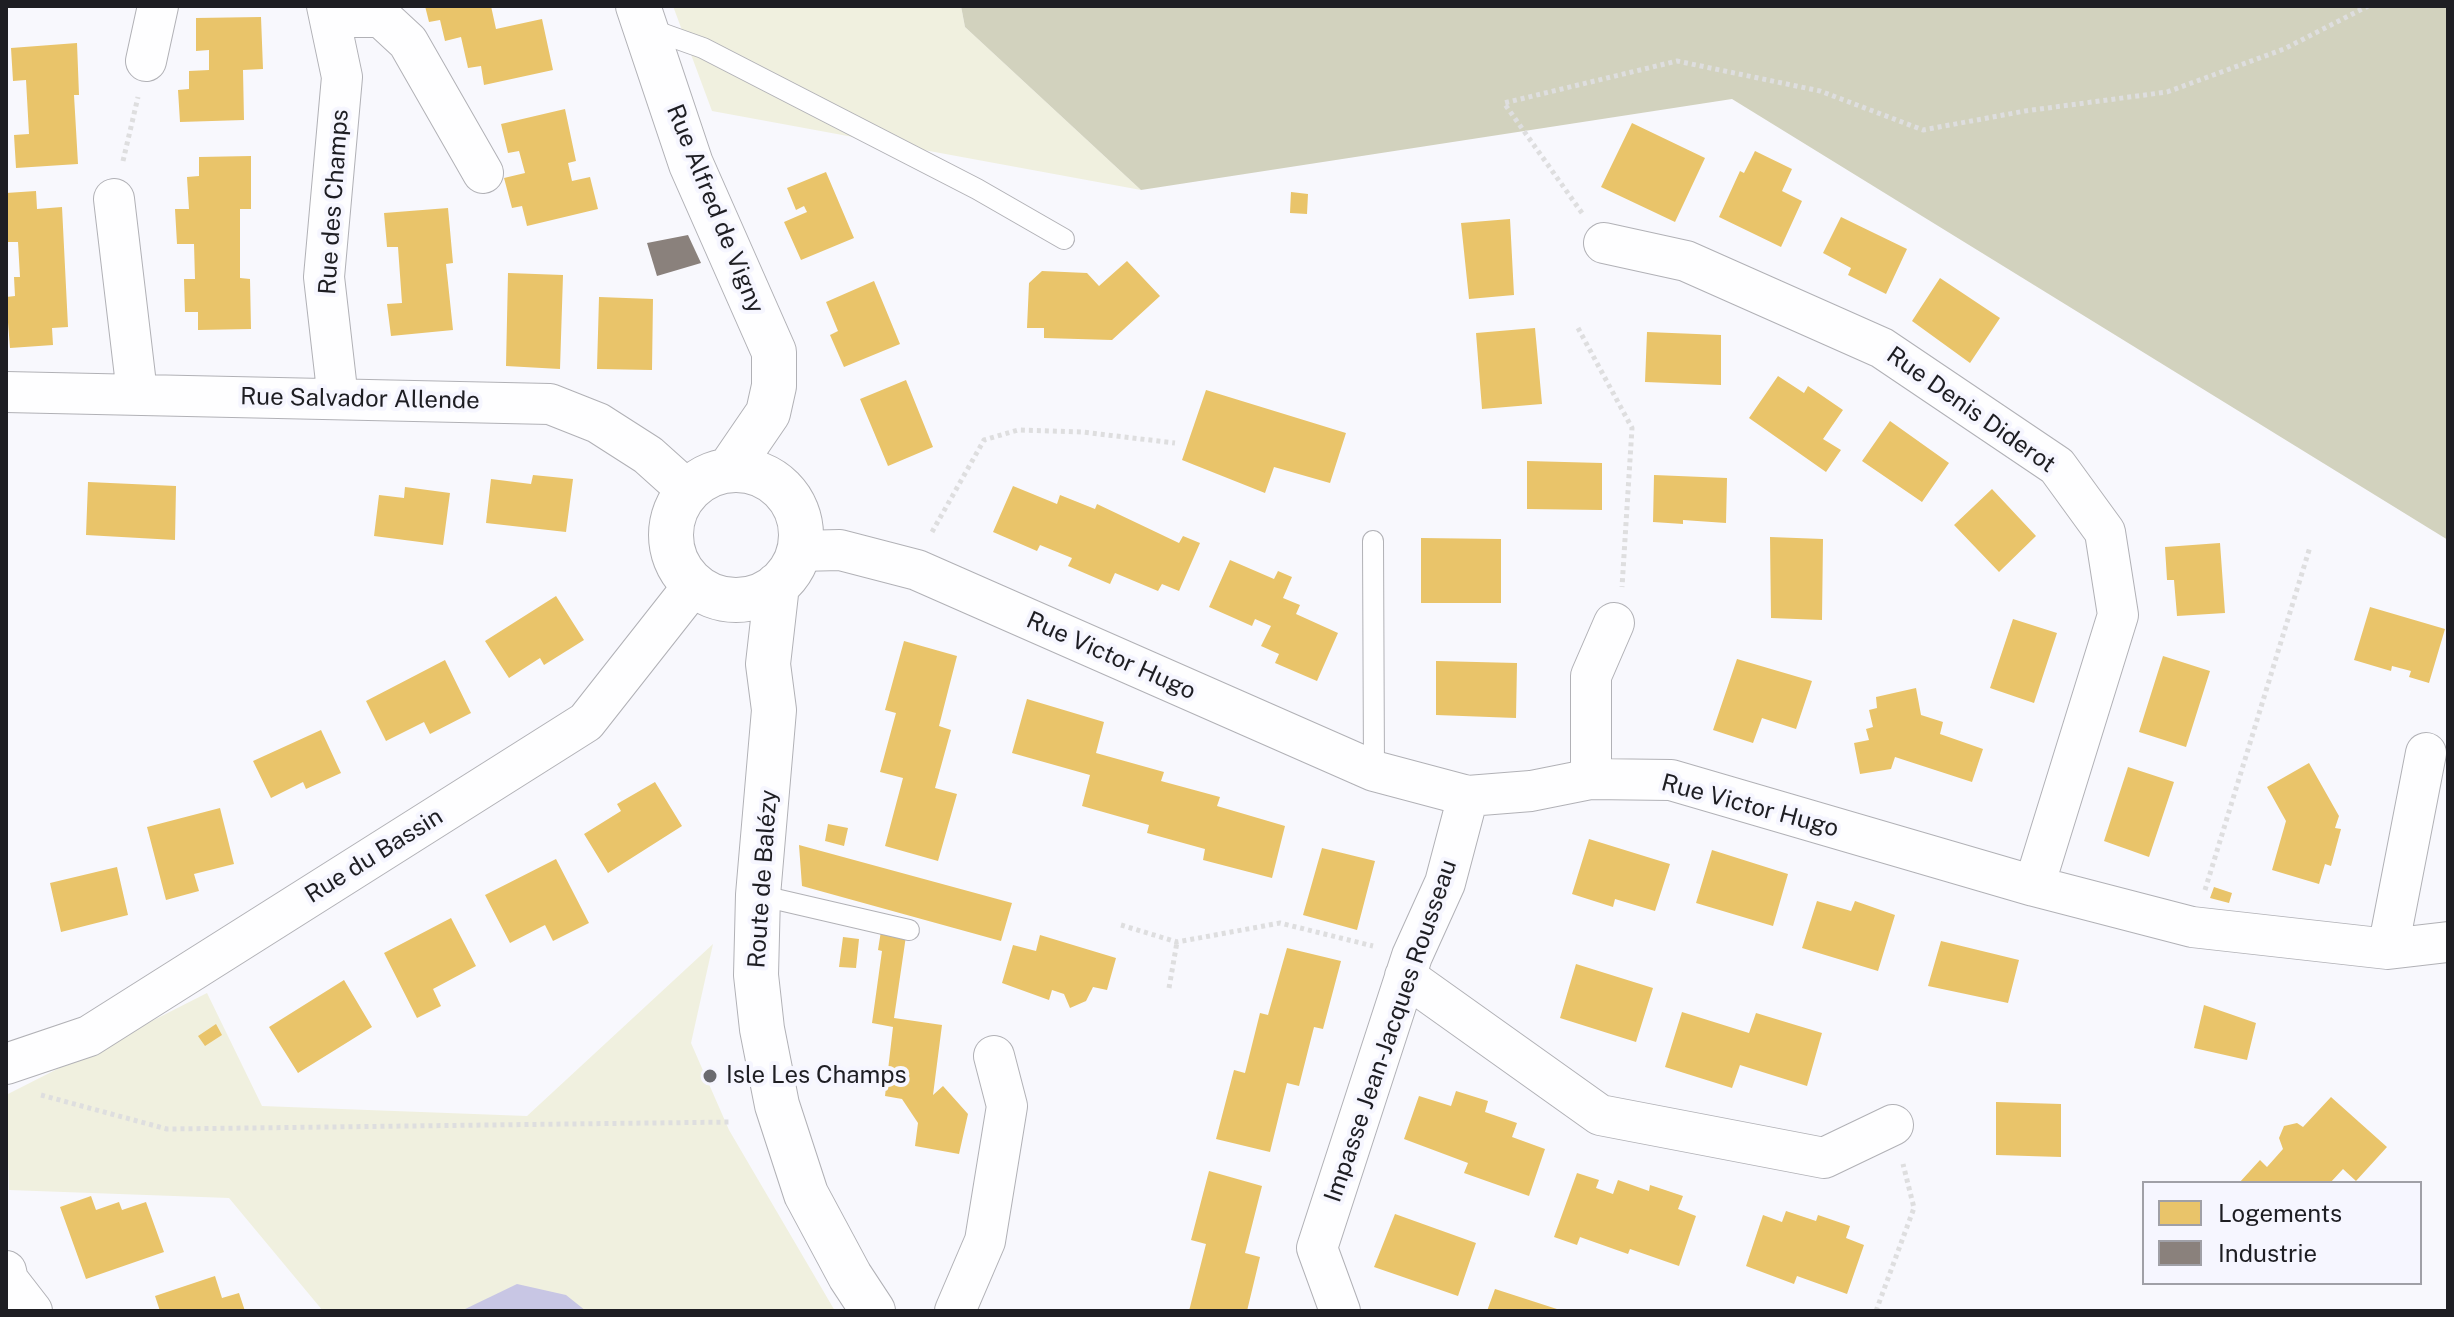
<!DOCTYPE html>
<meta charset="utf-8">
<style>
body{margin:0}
#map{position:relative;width:2454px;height:1317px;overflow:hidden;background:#f8f8fd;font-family:"Public Sans",sans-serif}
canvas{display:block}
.frame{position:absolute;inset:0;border:8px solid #1e1e23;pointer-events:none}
.legend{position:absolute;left:2142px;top:1181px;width:280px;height:104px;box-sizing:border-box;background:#f6f6ff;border:2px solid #a0a0a7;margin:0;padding:10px 14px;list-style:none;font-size:24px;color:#1e1e23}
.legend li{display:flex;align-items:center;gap:16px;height:40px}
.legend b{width:40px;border:2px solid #a0a0a7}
</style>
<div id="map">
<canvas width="2454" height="1317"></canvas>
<div class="frame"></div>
<ul class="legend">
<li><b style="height:22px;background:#e9c46a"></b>Logements</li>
<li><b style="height:22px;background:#8a817c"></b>Industrie</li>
</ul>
</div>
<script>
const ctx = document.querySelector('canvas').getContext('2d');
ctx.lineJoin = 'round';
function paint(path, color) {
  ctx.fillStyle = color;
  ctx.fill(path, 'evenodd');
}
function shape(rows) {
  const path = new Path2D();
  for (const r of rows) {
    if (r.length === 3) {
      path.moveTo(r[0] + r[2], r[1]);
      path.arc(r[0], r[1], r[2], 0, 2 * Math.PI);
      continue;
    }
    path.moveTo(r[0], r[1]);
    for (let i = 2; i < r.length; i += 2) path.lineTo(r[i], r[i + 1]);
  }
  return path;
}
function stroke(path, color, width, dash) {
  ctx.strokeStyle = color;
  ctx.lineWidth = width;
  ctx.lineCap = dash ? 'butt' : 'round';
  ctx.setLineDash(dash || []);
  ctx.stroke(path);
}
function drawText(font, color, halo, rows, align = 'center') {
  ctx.font = font + ' "Public Sans",sans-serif';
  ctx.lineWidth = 8;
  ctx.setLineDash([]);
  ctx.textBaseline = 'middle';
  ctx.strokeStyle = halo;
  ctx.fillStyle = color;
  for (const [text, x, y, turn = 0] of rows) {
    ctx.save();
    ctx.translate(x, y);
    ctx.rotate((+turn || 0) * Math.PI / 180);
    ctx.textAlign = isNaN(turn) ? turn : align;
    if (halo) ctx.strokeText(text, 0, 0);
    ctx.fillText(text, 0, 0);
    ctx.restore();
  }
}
paint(shape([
 [673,6,961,6,965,27,1141,190,712,111],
 [713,944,691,1043,729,1130,835,1311,323,1311,229,1198,9,1190,6,1095,207,993,262,1106,527,1116]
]), '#f0f0df');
paint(shape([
 [961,6,2448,6,2448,540,1732,99,1141,190,965,27]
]), '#d2d2be');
paint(shape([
 [517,1284,566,1295,586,1311,461,1311]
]), '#c8c6e4');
paint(shape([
 [425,6,491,6,496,29,542,19,553,70,484,85,481,66,468,68,461,37,445,41,440,20,429,22],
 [261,17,263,69,243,70,244,120,180,122,178,90,189,89,189,71,209,70,209,50,196,51,196,18],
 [77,43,79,95,74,95,78,164,16,168,14,135,29,134,26,80,13,81,11,48],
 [565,109,576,161,568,163,572,181,590,177,598,209,527,226,522,206,512,208,504,178,525,173,519,151,508,153,501,124],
 [1632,123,1705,158,1675,222,1601,187],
 [1755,151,1792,169,1782,191,1802,201,1781,247,1719,217,1740,171,1744,173],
 [251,156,251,209,240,209,240,278,250,279,251,329,198,330,198,312,185,312,184,279,195,279,194,244,177,244,175,209,189,209,187,177,199,176,199,157],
 [826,172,854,238,801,260,784,222,807,212,804,206,796,210,787,188],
 [36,191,37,209,62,207,68,327,52,328,53,345,10,348,6,297,15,296,14,277,20,277,18,242,6,242,6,193],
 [1291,192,1308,194,1307,214,1290,213],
 [448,208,453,263,446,264,453,330,391,336,387,304,402,303,398,247,387,247,384,213],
 [1841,217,1907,249,1886,294,1848,275,1851,268,1823,253],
 [1510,219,1514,295,1469,299,1461,223],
 [1127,261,1160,296,1112,340,1044,338,1044,328,1027,328,1029,283,1042,271,1087,273,1099,286],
 [508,273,563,275,560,369,506,366],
 [1940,278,2000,318,1970,363,1912,321],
 [874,281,900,344,844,367,830,335,838,331,826,302],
 [599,297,653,299,652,370,597,369],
 [1535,328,1542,404,1482,409,1476,333],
 [1647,332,1721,335,1721,385,1645,382],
 [1778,376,1804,393,1808,386,1843,410,1823,439,1841,450,1826,472,1749,418],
 [906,380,933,447,888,466,860,399],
 [1206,390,1346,433,1330,483,1274,467,1265,493,1182,460],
 [1890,421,1949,463,1922,502,1862,461],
 [1527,461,1602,463,1602,510,1527,509],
 [533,475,573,479,566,532,486,523,491,479,531,484],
 [1654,475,1727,478,1726,523,1683,520,1683,524,1653,522],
 [88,482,176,486,175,540,86,535],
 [1013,486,1057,504,1060,495,1095,509,1097,504,1179,543,1183,536,1200,543,1179,591,1162,584,1158,591,1115,573,1110,584,1068,566,1072,558,1040,545,1037,551,993,532],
 [405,487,450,493,443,545,374,536,379,495,404,498],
 [1992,489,2036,536,1999,572,1954,525],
 [1770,537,1823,539,1822,620,1771,618],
 [1421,538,1501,539,1501,603,1421,603],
 [2220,543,2225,613,2177,616,2174,580,2167,580,2165,547],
 [1230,560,1274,579,1278,571,1292,577,1283,598,1300,605,1296,614,1338,633,1317,681,1275,663,1279,654,1261,646,1271,626,1255,619,1252,626,1209,607],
 [556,596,584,640,544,665,540,658,509,678,485,641],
 [2370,607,2445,629,2429,683,2409,677,2411,671,2392,666,2391,671,2354,660],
 [2013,619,2057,633,2034,703,1990,688],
 [904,641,957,656,939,726,951,730,935,788,957,794,938,861,885,846,903,778,880,772,896,713,885,710],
 [2163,656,2210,671,2186,747,2139,732],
 [1737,659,1812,681,1796,729,1762,718,1753,743,1713,730],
 [445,660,471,713,430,734,424,722,386,741,366,701],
 [1436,661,1517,663,1516,718,1436,715],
 [1916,688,1921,715,1943,722,1940,734,1983,749,1972,782,1895,757,1891,769,1860,774,1854,743,1869,740,1866,729,1873,727,1869,710,1877,708,1876,697],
 [1027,699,1104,722,1096,753,1164,772,1161,781,1220,797,1217,806,1285,826,1272,878,1203,860,1205,849,1147,833,1149,825,1082,806,1090,775,1012,753],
 [321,730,341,773,306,789,303,782,271,798,253,761],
 [2309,763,2339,816,2335,828,2341,829,2331,866,2325,864,2319,884,2272,870,2286,821,2267,787],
 [2128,767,2174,782,2149,857,2104,841],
 [655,782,682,826,608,873,584,834,621,811,617,804],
 [220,808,234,864,194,874,199,891,166,900,147,827],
 [828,824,848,828,844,846,825,841],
 [1589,839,1670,864,1655,911,1615,899,1613,907,1572,894],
 [799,845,1012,903,1001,941,802,886],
 [1322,848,1375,861,1357,930,1303,915],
 [1712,850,1788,874,1773,926,1696,903],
 [556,859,589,923,553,941,545,925,510,943,485,895],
 [117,867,128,915,61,932,50,883],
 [2214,887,2232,893,2229,903,2210,898],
 [1817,901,1851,911,1855,901,1895,915,1878,971,1802,948],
 [451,918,476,966,433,989,441,1006,417,1018,384,953],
 [881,931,906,936,894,1018,942,1025,933,1095,943,1086,968,1114,959,1154,915,1146,918,1123,902,1099,885,1096,893,1027,872,1023,882,951,878,950],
 [1040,935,1116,958,1107,990,1093,987,1086,1001,1070,1008,1064,994,1052,990,1049,1000,1002,983,1013,945,1036,951],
 [843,937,859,939,856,968,839,967],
 [1941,941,2019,960,2008,1003,1928,986],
 [1287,948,1341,961,1323,1029,1314,1027,1299,1086,1287,1083,1270,1152,1216,1139,1234,1070,1245,1073,1260,1013,1268,1015],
 [1576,964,1653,988,1636,1042,1560,1018],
 [344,980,372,1027,298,1073,269,1027],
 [2204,1005,2256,1023,2247,1060,2194,1048],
 [1682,1012,1749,1033,1756,1013,1822,1033,1807,1086,1740,1065,1732,1088,1665,1067],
 [216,1024,222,1035,205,1046,198,1036],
 [1456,1091,1488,1101,1485,1112,1517,1123,1512,1137,1545,1149,1529,1196,1464,1173,1468,1163,1404,1139,1419,1096,1451,1106],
 [2331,1097,2387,1147,2356,1181,2343,1169,2330,1183,2239,1183,2260,1160,2267,1167,2283,1149,2279,1138,2284,1126,2297,1123,2303,1127],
 [1996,1102,2061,1104,2061,1157,1996,1155],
 [1209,1171,1262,1186,1245,1253,1260,1257,1247,1311,1189,1311,1206,1244,1191,1240],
 [1577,1173,1599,1180,1596,1188,1613,1194,1618,1180,1649,1191,1650,1185,1683,1196,1678,1209,1696,1216,1679,1266,1630,1249,1628,1254,1580,1237,1577,1245,1554,1237],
 [91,1196,96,1210,119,1202,122,1210,146,1202,164,1252,86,1279,60,1207],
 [1786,1211,1816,1221,1818,1215,1850,1226,1846,1238,1864,1245,1847,1294,1797,1276,1794,1284,1746,1266,1763,1215,1782,1222],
 [1395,1214,1476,1243,1458,1296,1374,1267],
 [215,1276,222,1298,239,1293,245,1311,160,1311,155,1296],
 [1495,1289,1560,1310,1560,1311,1487,1311]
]), '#e9c46a');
paint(shape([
 [688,235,701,263,657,276,647,243]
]), '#8a817c');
const lane = shape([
 [647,28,703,48,977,189,1064,239],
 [1373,541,1374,771],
 [758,895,909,930]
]);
const street = shape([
 [327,6,342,77,324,277,338,399],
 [331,17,381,17,408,42,483,173],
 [146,61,158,6],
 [114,199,137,393],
 [1604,243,1686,261,1882,348,2057,466,2105,532,2118,615,2034,886],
 [6,392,550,404,598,423,648,455,687,490],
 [799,551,840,550,917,570,1374,771,1468,796,1531,791,1591,779,1671,780,2034,886,2192,927,2388,949,2448,942],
 [1591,779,1591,676,1614,623],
 [2388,949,2426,753],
 [1405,976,1600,1115,1824,1158,1893,1125],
 [6,1064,89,1036,586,722,693,586],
 [6,1271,8,1280,32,1311],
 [955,1311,985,1241,1007,1106,994,1056],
 [1340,1311,1317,1248,1412,956,1445,883,1468,796]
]);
const secondary = shape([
 [638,6,691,164,774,352,774,386,768,413,729,470],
 [736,535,65],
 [777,585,768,664,774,710,758,895,756,975,762,1029,777,1105,806,1194,850,1276,873,1311]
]);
stroke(lane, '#b1b1b6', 22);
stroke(street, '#b1b1b6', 42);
stroke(secondary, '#b1b1b6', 46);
stroke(shape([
 [123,161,138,97],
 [1582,213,1504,103,1677,61,1820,91,1923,130,2025,111,2167,92,2284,49,2368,6],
 [1578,328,1632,428,1622,587],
 [932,532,984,440,1018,430,1082,432,1175,443],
 [2205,890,2310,547],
 [1121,925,1177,942,1280,923,1373,946],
 [1169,988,1177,942],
 [41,1095,167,1129,731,1122],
 [1876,1311,1914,1208,1903,1164]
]), '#dededf', 5, [4, 4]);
stroke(lane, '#fefeff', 20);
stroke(street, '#fefeff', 40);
stroke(secondary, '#fefeff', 44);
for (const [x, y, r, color] of [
 [710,1076,8,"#6a6a6f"]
]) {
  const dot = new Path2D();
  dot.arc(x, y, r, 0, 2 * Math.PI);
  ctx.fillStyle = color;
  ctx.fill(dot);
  stroke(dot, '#f6f6ff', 3);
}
drawText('24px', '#1e1e23', '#f6f6ff', [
 ["Rue des Champs",334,202,-86],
 ["Rue Alfred de Vigny",715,209,68],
 ["Rue Salvador Allende",360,399,1],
 ["Rue Denis Diderot",1971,410,35],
 ["Rue Victor Hugo",1111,656,24],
 ["Rue Victor Hugo",1750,806,15],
 ["Rue du Bassin",374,856,-32],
 ["Route de Balézy",763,879,-86],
 ["Impasse Jean-Jacques Rousseau",1391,1031,-71]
]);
drawText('24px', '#1e1e23', '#f6f6ff', [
 ["Isle Les Champs",726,1076]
], 'left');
</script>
